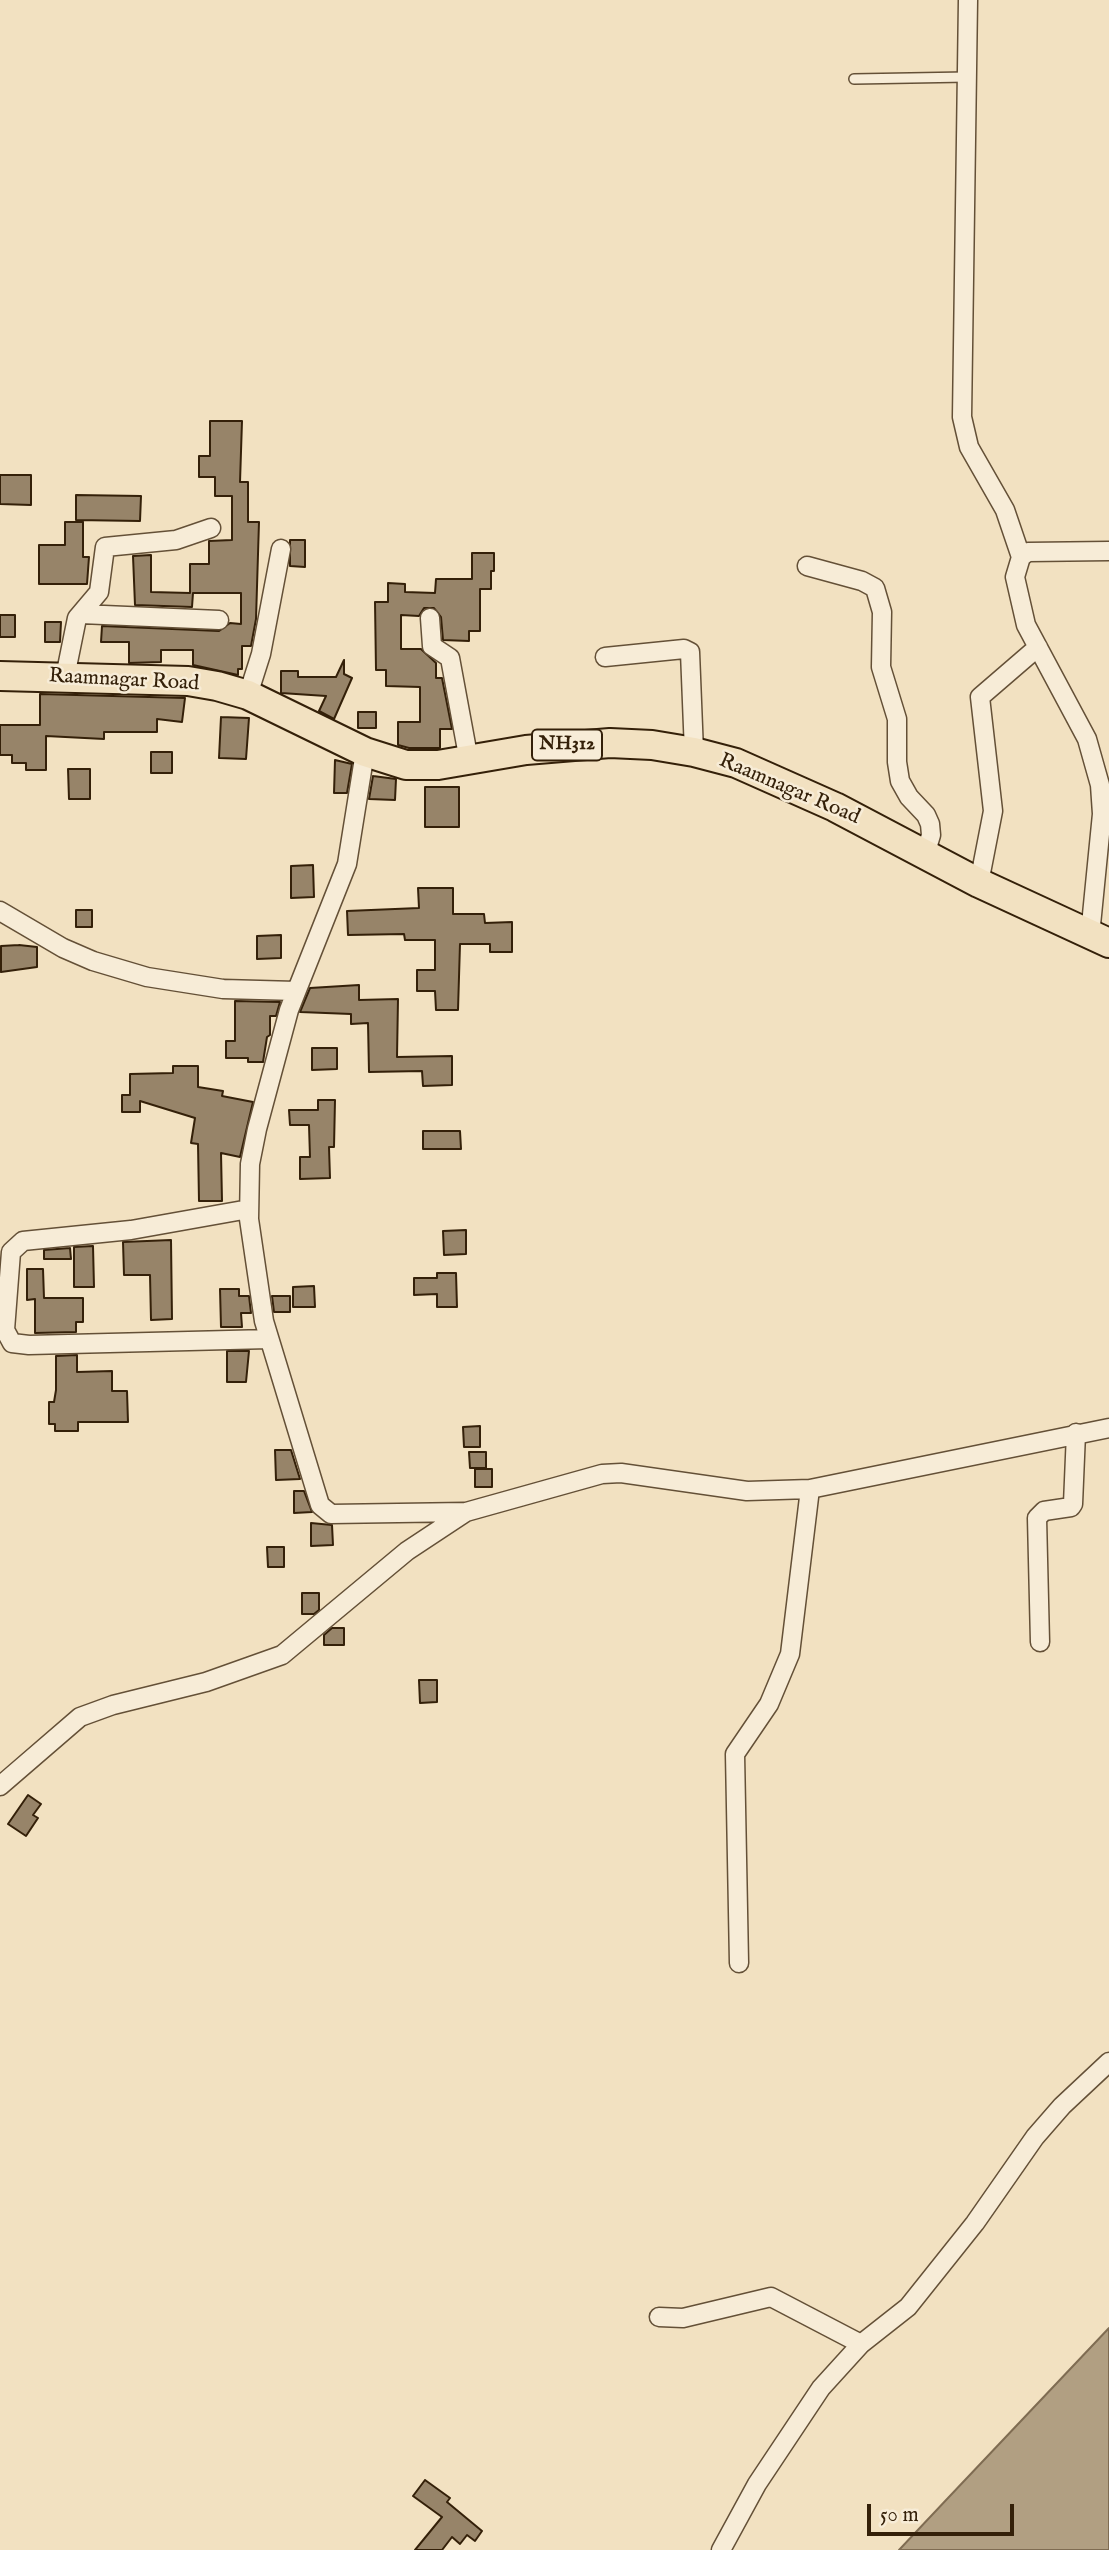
<!DOCTYPE html>
<style>
body{margin:0}
#map{position:relative;width:1109px;height:2550px;overflow:hidden;background:#f2e1c1;font-family:"IM FELL English",serif}
canvas{display:block}
.scale{position:absolute;left:867px;top:2504px;width:147px;height:32px;box-sizing:border-box;border:4px solid #342009;border-top:0;padding-left:9px;font-size:21px;line-height:24px;white-space:nowrap;color:#342009;-webkit-text-stroke:5px #f7ecd7;paint-order:stroke}
</style>
<div id="map">
<canvas width="1109" height="2550"></canvas>
<div class="scale">50 m</div>
</div>
<script>
const ctx = document.querySelector('canvas').getContext('2d');
ctx.lineJoin = 'round';
function paint(path, color) {
  ctx.fillStyle = color;
  ctx.fill(path, 'evenodd');
}
function shape(rows) {
  const path = new Path2D();
  for (const r of rows) {
    path.moveTo(r[0], r[1]);
    for (let i = 2; i < r.length; i += 2) path.lineTo(r[i], r[i + 1]);
  }
  return path;
}
function stroke(path, color, width, dash) {
  ctx.strokeStyle = color;
  ctx.lineWidth = width;
  ctx.lineCap = dash ? 'butt' : 'round';
  ctx.setLineDash(dash || []);
  ctx.stroke(path);
}
function drawText(font, color, halo, rows, align = 'center') {
  ctx.font = font + ' "IM FELL English",serif';
  ctx.lineWidth = 5;
  ctx.setLineDash([]);
  ctx.textBaseline = 'middle';
  ctx.strokeStyle = halo;
  ctx.fillStyle = color;
  for (const [text, x, y, turn = 0] of rows) {
    ctx.save();
    ctx.translate(x, y);
    ctx.rotate((+turn || 0) * Math.PI / 180);
    ctx.textAlign = isNaN(turn) ? turn : align;
    if (halo) ctx.strokeText(text, 0, 0);
    ctx.fillText(text, 0, 0);
    ctx.restore();
  }
}
const water = shape([
 [1109,2328,1109,2550,899,2550,948,2498,1109,2328]
]);
paint(water, '#b19f82');
stroke(water, '#7f6c52', 2);
const building = shape([
 [210,421,242,421,240,482,248,482,248,522,259,522,256,619,251,646,242,646,242,669,238,669,238,675,193,665,193,650,161,650,161,662,129,663,129,642,101,642,102,626,219,631,230,623,241,624,241,593,193,593,192,607,135,605,133,556,151,555,151,592,190,593,190,564,209,564,209,541,232,540,232,496,215,496,215,477,199,477,199,456,210,456,210,421],
 [0,475,31,475,31,505,0,504,0,475],
 [76,495,141,496,140,521,76,520,76,495],
 [65,522,83,522,83,557,89,557,87,584,39,584,39,545,65,545,65,522],
 [290,540,305,540,305,567,290,566,290,540],
 [472,553,494,553,494,571,491,571,491,589,480,589,480,631,469,631,469,641,443,640,441,617,434,608,424,608,419,616,401,615,401,649,421,649,436,663,436,678,442,678,452,729,440,729,440,748,409,748,398,745,398,722,420,722,420,687,386,686,386,670,376,670,375,602,388,602,388,583,405,584,405,592,435,593,436,579,472,579,472,553],
 [0,615,15,615,15,637,0,637,0,615],
 [45,622,61,622,60,642,45,642,45,622],
 [344,660,344,674,352,678,334,719,319,711,326,696,281,693,281,671,298,671,298,677,336,677,344,660],
 [40,694,185,698,182,722,157,719,157,732,104,732,104,739,46,736,46,770,26,770,26,763,12,763,12,755,0,755,0,725,40,725,40,694],
 [358,712,376,712,376,728,358,728,358,712],
 [221,717,249,718,246,759,219,758,221,717],
 [151,752,172,752,172,773,151,773,151,752],
 [335,760,352,764,347,793,334,793,335,760],
 [68,769,90,769,90,799,69,799,68,769],
 [373,776,396,779,395,800,369,799,373,776],
 [425,787,459,787,459,827,425,827,425,787],
 [313,865,314,897,291,898,291,866,313,865],
 [418,888,453,888,453,914,484,914,485,923,512,922,512,952,490,952,490,944,460,944,458,1010,436,1010,435,991,417,991,417,970,435,970,435,940,405,940,404,934,348,935,347,911,419,908,418,888],
 [76,910,92,910,92,927,76,927,76,910],
 [281,935,281,958,257,959,257,936,281,935],
 [19,945,37,947,37,967,1,972,1,946,19,945],
 [359,985,359,1000,398,999,397,1057,452,1056,452,1085,423,1086,422,1071,369,1072,368,1023,351,1024,351,1014,300,1012,310,988,359,985],
 [235,1001,280,1002,276,1016,270,1016,270,1035,267,1037,263,1062,248,1062,248,1058,226,1058,226,1041,235,1041,235,1001],
 [312,1048,337,1048,337,1069,312,1070,312,1048],
 [173,1066,198,1066,198,1087,223,1091,222,1096,253,1102,240,1157,221,1153,222,1201,199,1201,198,1144,191,1143,195,1118,140,1101,140,1112,122,1112,122,1095,130,1095,130,1074,173,1073,173,1066],
 [318,1100,335,1100,334,1147,329,1147,330,1178,300,1179,300,1157,310,1157,309,1125,290,1125,289,1110,318,1110,318,1100],
 [423,1131,460,1131,461,1149,423,1149,423,1131],
 [466,1230,466,1254,444,1255,443,1231,466,1230],
 [171,1240,172,1319,151,1320,150,1275,124,1275,123,1242,171,1240],
 [93,1246,94,1287,74,1287,74,1247,93,1246],
 [70,1248,71,1259,44,1259,44,1250,70,1248],
 [27,1269,43,1269,44,1298,83,1298,83,1322,76,1322,76,1332,35,1333,35,1299,27,1300,27,1269],
 [437,1273,456,1273,457,1307,437,1307,437,1294,414,1295,414,1278,437,1278,437,1273],
 [314,1286,315,1307,293,1307,293,1287,314,1286],
 [220,1289,239,1289,239,1296,249,1296,251,1313,241,1313,242,1327,221,1327,220,1289],
 [272,1296,290,1296,290,1312,274,1312,272,1296],
 [227,1351,249,1351,246,1382,227,1382,227,1351],
 [77,1355,77,1372,112,1371,112,1391,127,1391,128,1422,78,1422,78,1431,55,1431,55,1424,49,1424,49,1402,54,1402,56,1390,56,1356,77,1355],
 [480,1426,480,1447,464,1447,463,1427,480,1426],
 [275,1450,291,1450,300,1479,276,1480,275,1450],
 [469,1452,486,1452,486,1468,470,1468,469,1452],
 [475,1469,492,1469,492,1487,475,1487,475,1469],
 [294,1491,304,1491,312,1512,294,1513,294,1491],
 [311,1523,332,1525,333,1545,311,1546,311,1523],
 [267,1547,284,1547,284,1567,268,1567,267,1547],
 [302,1593,319,1593,319,1610,314,1614,302,1614,302,1593],
 [332,1628,344,1628,344,1645,324,1645,324,1635,332,1628],
 [419,1680,437,1680,437,1702,420,1703,419,1680],
 [28,1795,41,1804,33,1815,38,1818,26,1836,8,1824,28,1795],
 [425,2480,450,2498,447,2502,482,2531,475,2541,467,2535,460,2544,452,2537,442,2550,415,2550,442,2517,413,2496,425,2480]
]);
paint(building, '#978469');
stroke(building, '#342009', 2);
const service = shape([
 [854,79,967,77]
]);
const minor = shape([
 [968,0,962,417,969,447,1005,510,1021,557],
 [807,566,862,581,875,588,882,612,881,667,897,719,897,762,900,781,909,797,926,815,930,824,931,835,925,855],
 [81,614,219,620],
 [430,618,432,646,450,658,469,761],
 [605,657,684,649,690,652,694,752],
 [65,677,77,618,99,592,105,547,176,540,211,528],
 [248,695,261,654,281,549],
 [365,752,347,864,289,1010,257,1129,250,1164,249,1219,264,1321,320,1505,331,1514,465,1512],
 [979,883,993,811,980,697,1038,647],
 [0,911,63,948,93,961,147,977,223,989,296,991],
 [1090,935,1102,814,1100,785,1087,739,1026,625,1015,577,1021,557,1028,552,1109,551],
 [249,1209,131,1230,23,1241,11,1252,5,1330,12,1343,29,1345,269,1339],
 [1040,1642,1037,1518,1044,1511,1071,1507,1073,1504,1076,1433],
 [0,1786,80,1717,113,1705,206,1682,282,1655,407,1551,466,1512,602,1474,621,1473,747,1491,810,1489,1109,1428],
 [739,1963,735,1754,769,1704,790,1654,810,1489],
 [659,2317,683,2318,771,2297,861,2344],
 [721,2550,757,2484,821,2388,861,2344,908,2307,975,2223,1035,2137,1062,2106,1109,2062]
]);
const trunk = shape([
 [0,676,188,681,217,686,248,695,365,752,406,765,438,765,526,750,610,743,652,745,694,752,736,763,835,807,979,883,1109,943]
]);
stroke(service, '#645037', 12);
stroke(minor, '#645037', 21);
stroke(trunk, '#342009', 32);
stroke(service, '#f7ecd7', 9);
stroke(minor, '#f7ecd7', 18);
stroke(trunk, '#f2e1c1', 28);
for (const [x, y, w] of [
 [567,745,70]
]) {
  const box = new Path2D();
  box.roundRect(x - w / 2, y - 15.5, w, 31, 5);
  ctx.fillStyle = '#f7ecd7';
  ctx.fill(box);
  stroke(box, '#342009', 2);
}
drawText('bold 19px', '#342009', null, [
 ["NH312",567,745]
]);
drawText('21px', '#342009', '#f7ecd7', [
 ["Raamnagar Road",124,681,3],
 ["Raamnagar Road",789,790,23]
]);
</script>
